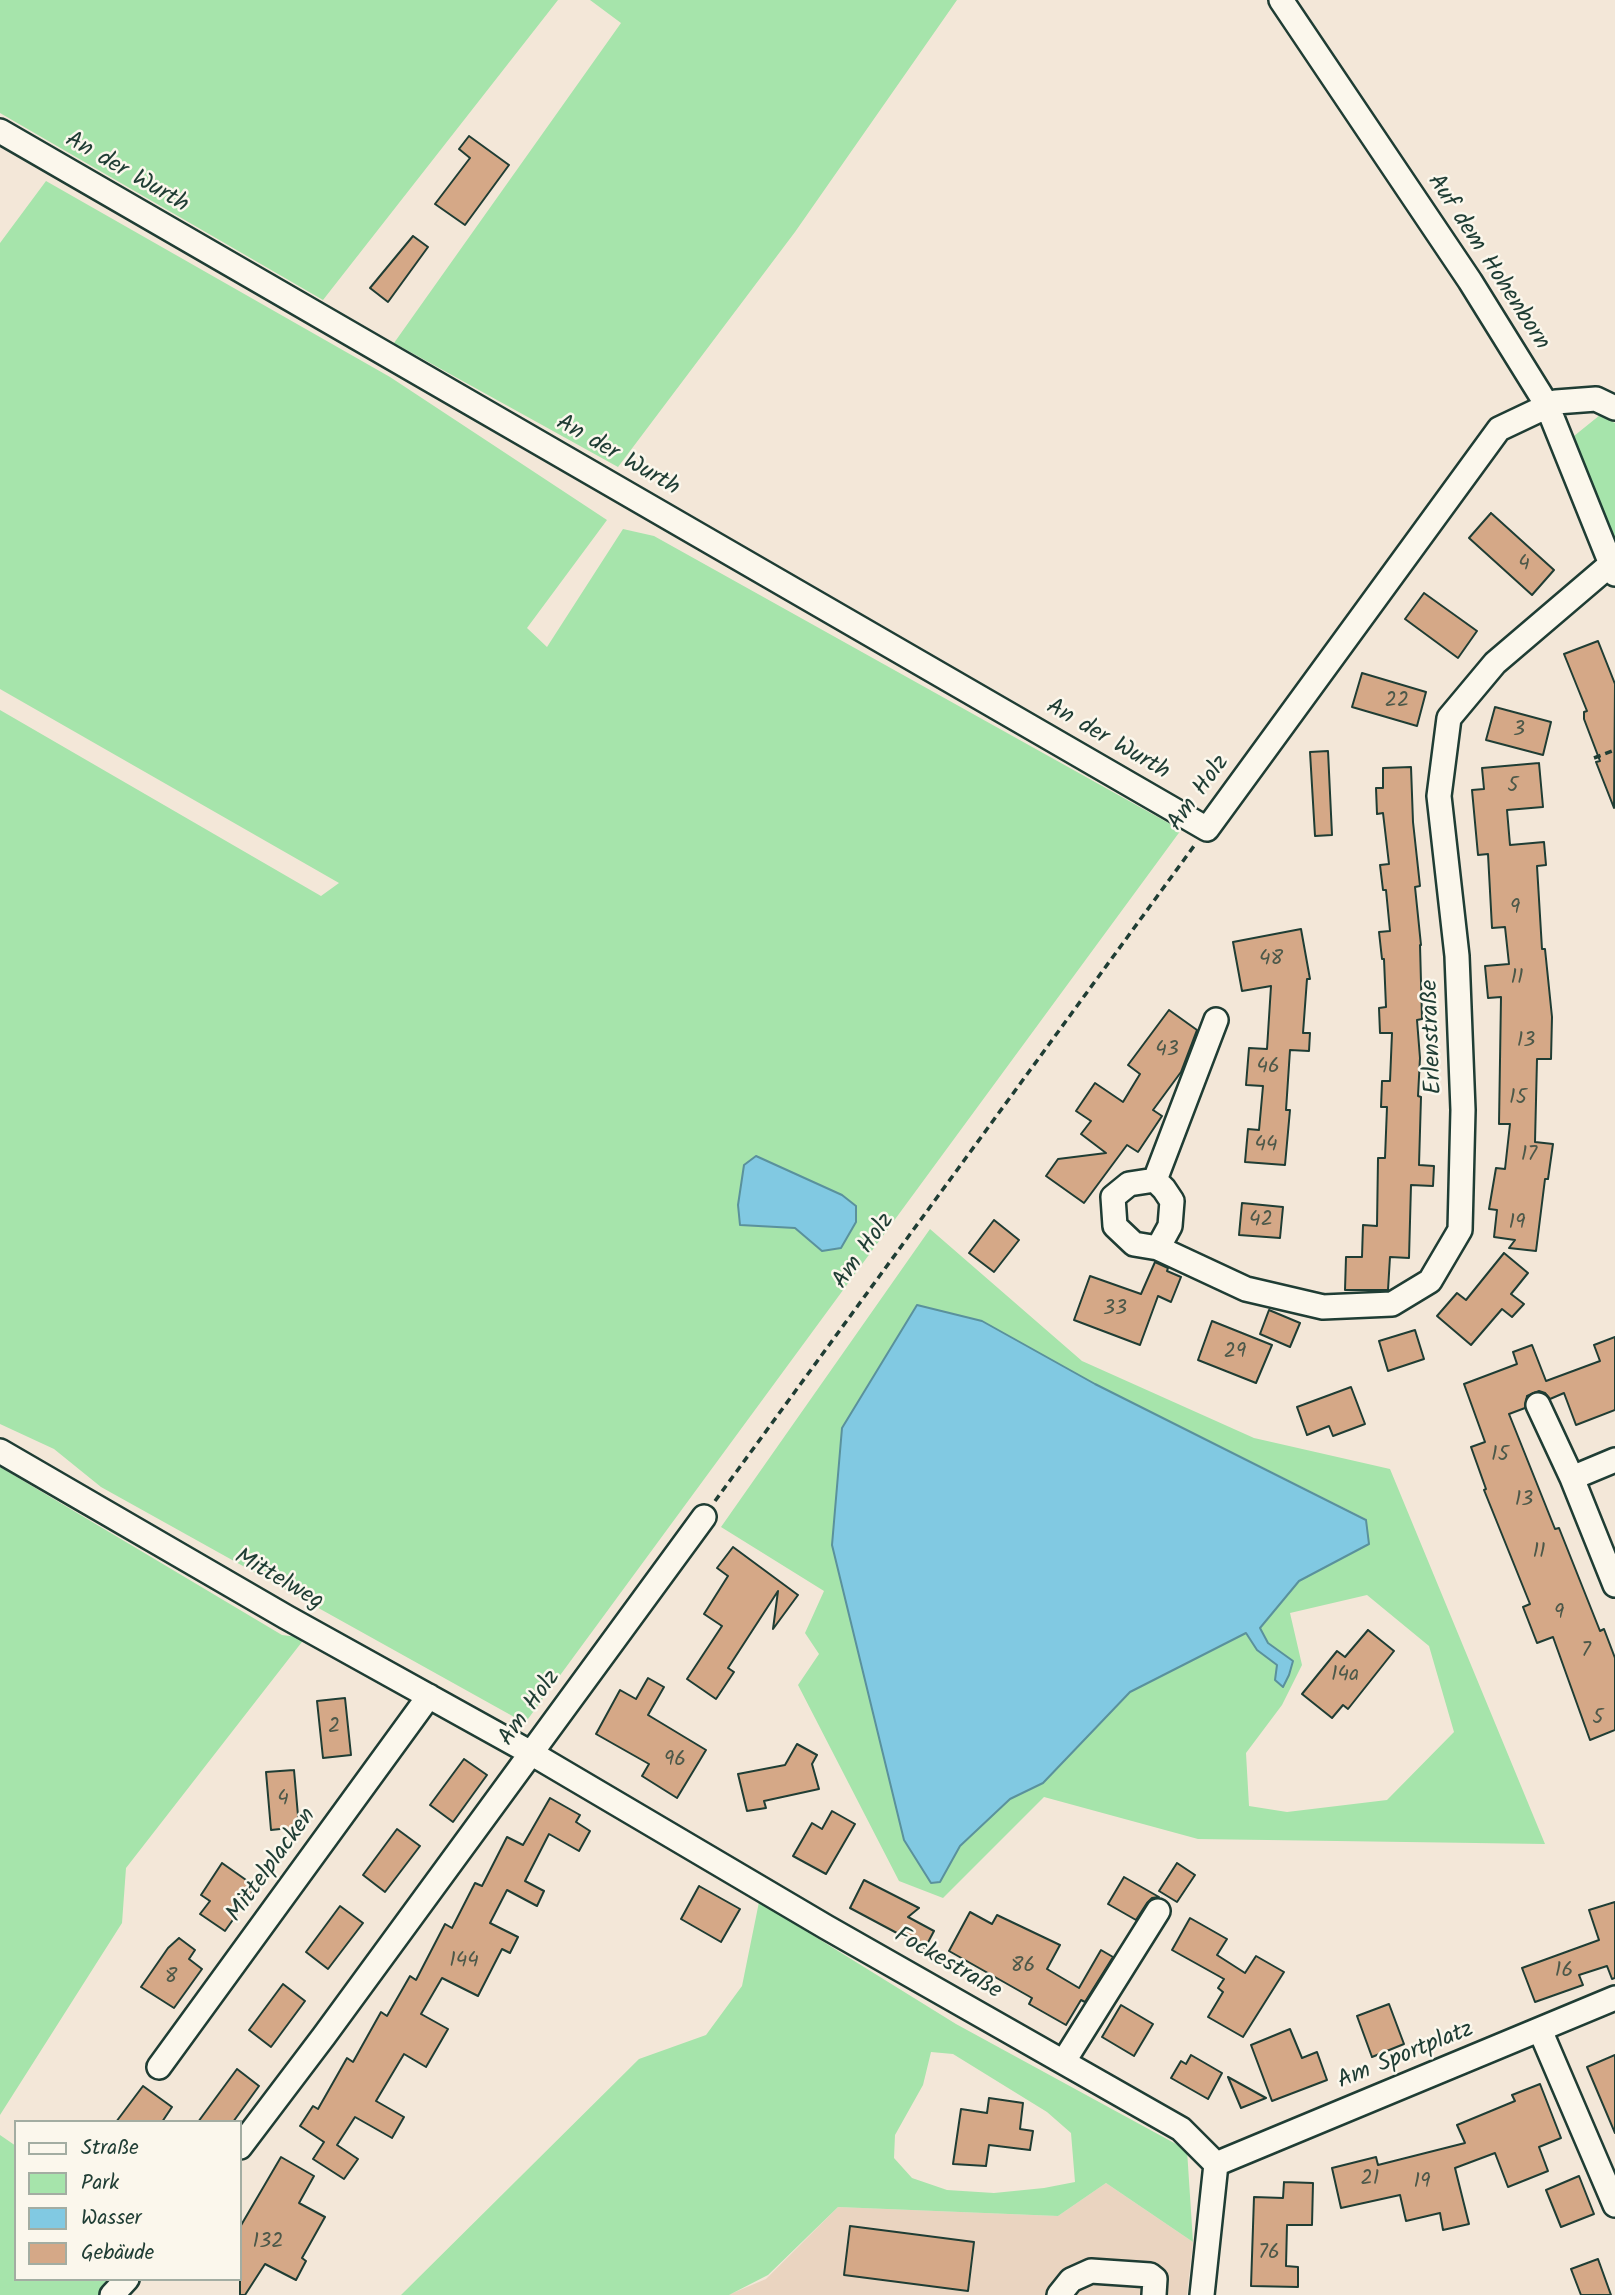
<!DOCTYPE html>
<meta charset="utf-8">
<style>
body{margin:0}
#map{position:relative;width:1615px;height:2295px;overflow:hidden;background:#f3e7d8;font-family:Kalam,sans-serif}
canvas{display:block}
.legend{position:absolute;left:14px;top:2120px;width:228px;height:161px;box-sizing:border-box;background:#fbf7ec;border:2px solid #a3ada2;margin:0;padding:9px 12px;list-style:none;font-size:21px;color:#1f3d34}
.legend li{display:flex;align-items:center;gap:14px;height:35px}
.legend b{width:35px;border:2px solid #a3ada2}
</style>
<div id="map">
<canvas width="1615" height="2295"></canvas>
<ul class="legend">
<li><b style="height:9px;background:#fbf7ec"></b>Straße</li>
<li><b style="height:19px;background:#a6e4ab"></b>Park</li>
<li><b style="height:19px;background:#81c9e2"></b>Wasser</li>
<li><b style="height:19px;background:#d5a887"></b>Gebäude</li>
</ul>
</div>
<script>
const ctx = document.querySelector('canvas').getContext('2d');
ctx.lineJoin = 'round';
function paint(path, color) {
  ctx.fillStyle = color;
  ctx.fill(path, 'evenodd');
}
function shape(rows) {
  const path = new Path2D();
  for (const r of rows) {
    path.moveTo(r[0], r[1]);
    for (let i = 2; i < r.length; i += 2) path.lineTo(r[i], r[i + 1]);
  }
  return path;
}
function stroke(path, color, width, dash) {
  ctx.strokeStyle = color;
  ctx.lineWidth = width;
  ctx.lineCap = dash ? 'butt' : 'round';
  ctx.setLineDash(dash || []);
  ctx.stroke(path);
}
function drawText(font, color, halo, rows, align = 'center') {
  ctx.font = font + ' Kalam,sans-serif';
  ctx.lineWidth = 5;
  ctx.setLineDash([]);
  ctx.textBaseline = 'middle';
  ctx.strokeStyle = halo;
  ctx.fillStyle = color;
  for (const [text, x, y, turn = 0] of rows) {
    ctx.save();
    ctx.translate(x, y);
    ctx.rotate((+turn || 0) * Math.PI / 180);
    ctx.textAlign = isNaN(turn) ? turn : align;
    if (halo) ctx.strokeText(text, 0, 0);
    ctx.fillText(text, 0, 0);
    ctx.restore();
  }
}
paint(shape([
 [1106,2183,1193,2242,1187,2295,728,2295,766,2279,838,2207,1058,2216]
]), '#ead4c0');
paint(shape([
 [0,0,558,0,323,300,0,113],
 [590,0,957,0,795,232,618,467,394,343,621,23],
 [46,181,390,377,607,520,527,628,547,647,623,529,654,536,1181,830,525,1723,101,1487,54,1449,0,1424,0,710,321,896,339,883,0,689,0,243],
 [756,1157,842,1195,822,1251,795,1228,740,1224],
 [1600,415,1615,423,1615,539,1574,436],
 [930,1229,1082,1361,1254,1438,1390,1469,1545,1844,1198,1839,1044,1797,943,1898,899,1881,798,1685,819,1654,805,1633,824,1591,721,1527],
 [982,1321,1095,1384,1366,1519,1369,1544,1299,1580,1260,1629,1268,1643,1293,1661,1278,1665,1257,1650,1246,1633,1130,1692,1043,1783,1010,1799,960,1846],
 [1367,1595,1429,1646,1454,1732,1387,1800,1287,1812,1249,1806,1246,1753,1282,1705,1302,1665,1290,1613],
 [0,1467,282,1635,305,1638,126,1868,122,1923,0,2115],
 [759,1902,956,2024,1187,2150,1193,2242,1106,2183,1058,2216,838,2207,768,2275,729,2295,401,2295,639,2059,706,2035,742,1986],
 [931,2052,953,2054,1047,2112,1071,2133,1075,2182,1044,2188,994,2193,947,2190,912,2178,894,2158,895,2135,923,2085],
 [0,2135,16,2146,16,2279,116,2279,101,2295,0,2295]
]), '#a6e4ab');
const water = shape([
 [756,1156,842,1195,856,1206,856,1222,841,1248,822,1251,795,1228,740,1225,738,1205,744,1165,756,1156],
 [917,1305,982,1321,1095,1384,1366,1520,1369,1544,1299,1581,1260,1628,1268,1643,1293,1661,1289,1675,1283,1687,1275,1680,1277,1665,1257,1650,1246,1633,1130,1692,1043,1783,1010,1799,960,1846,940,1882,931,1883,904,1840,832,1545,842,1428,917,1305]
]);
paint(water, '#81c9e2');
stroke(water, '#5a919c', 2);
const building = shape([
 [469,136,509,165,465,225,435,204,470,158,459,149,469,136],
 [413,236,428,247,388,302,370,288,413,236],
 [1491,513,1554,570,1532,595,1469,538,1491,513],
 [1424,593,1477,631,1458,658,1405,619,1424,593],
 [1598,641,1615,684,1614,808,1596,762,1600,761,1584,719,1584,712,1587,711,1564,654,1598,641],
 [1362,673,1426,692,1417,726,1352,707,1362,673],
 [1495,707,1551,722,1543,755,1486,740,1495,707],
 [1328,751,1332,835,1315,836,1310,752,1328,751],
 [1539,763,1543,807,1507,810,1510,845,1544,842,1546,865,1537,866,1542,949,1545,949,1552,1017,1551,1059,1537,1059,1535,1142,1553,1144,1548,1179,1545,1179,1536,1251,1509,1248,1515,1240,1494,1237,1497,1210,1489,1209,1496,1168,1505,1169,1510,1124,1499,1124,1501,997,1488,998,1485,966,1509,964,1505,927,1492,928,1488,854,1478,855,1472,790,1484,789,1482,768,1539,763],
 [1411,767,1413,822,1420,886,1415,887,1421,945,1420,945,1422,1019,1417,1020,1420,1058,1418,1096,1421,1097,1419,1165,1434,1166,1433,1186,1411,1185,1409,1258,1390,1257,1388,1290,1345,1290,1346,1257,1362,1257,1363,1225,1377,1226,1378,1158,1385,1158,1387,1107,1381,1107,1382,1081,1390,1081,1392,1033,1380,1033,1379,1008,1386,1007,1384,959,1382,959,1379,932,1390,931,1386,890,1383,890,1380,865,1389,864,1383,813,1377,814,1376,788,1383,788,1383,768,1411,767],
 [1301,929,1310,979,1307,979,1303,1033,1310,1033,1309,1051,1290,1050,1286,1110,1290,1110,1285,1165,1245,1162,1248,1129,1259,1130,1263,1086,1246,1085,1249,1048,1267,1049,1271,986,1242,991,1233,942,1301,929],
 [1169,1010,1197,1030,1181,1072,1153,1110,1162,1116,1138,1152,1127,1145,1084,1203,1046,1176,1058,1159,1106,1153,1081,1134,1091,1121,1076,1111,1095,1083,1123,1102,1140,1074,1128,1065,1169,1010],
 [1242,1203,1283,1207,1280,1238,1239,1235,1242,1203],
 [994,1220,1019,1240,994,1272,969,1253,994,1220],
 [1504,1253,1528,1273,1511,1294,1524,1304,1512,1317,1502,1309,1471,1345,1437,1316,1457,1293,1466,1300,1504,1253],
 [1155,1262,1168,1268,1167,1271,1181,1277,1171,1302,1158,1296,1140,1345,1074,1320,1090,1276,1141,1294,1155,1262],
 [1269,1310,1300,1323,1290,1347,1260,1334,1269,1310],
 [1212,1321,1272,1345,1256,1383,1198,1360,1212,1321],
 [1415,1330,1424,1359,1388,1371,1379,1341,1415,1330],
 [1615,1337,1615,1410,1576,1425,1564,1393,1550,1399,1545,1393,1539,1391,1527,1396,1525,1408,1509,1414,1555,1529,1559,1528,1600,1631,1604,1629,1615,1658,1615,1730,1590,1740,1553,1637,1537,1643,1523,1607,1530,1604,1484,1490,1486,1489,1471,1447,1485,1442,1464,1384,1517,1364,1513,1352,1532,1345,1546,1381,1600,1361,1594,1345,1615,1337],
 [1351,1387,1365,1424,1333,1436,1329,1426,1307,1435,1297,1407,1351,1387],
 [733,1547,798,1595,773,1629,778,1591,728,1668,734,1672,716,1699,687,1679,722,1626,704,1614,728,1576,717,1568,733,1547],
 [1368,1630,1394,1651,1348,1709,1343,1705,1332,1718,1302,1694,1337,1651,1345,1657,1368,1630],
 [648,1678,664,1687,648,1715,706,1750,677,1798,642,1776,649,1764,596,1734,620,1690,636,1699,648,1678],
 [345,1698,351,1755,323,1758,317,1701,345,1698],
 [797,1744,817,1755,812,1764,819,1789,764,1801,766,1808,747,1811,738,1774,785,1765,797,1744],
 [464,1759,487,1775,453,1822,430,1805,464,1759],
 [294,1770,299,1827,271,1830,266,1772,294,1770],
 [550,1798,580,1815,576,1822,590,1831,579,1851,549,1834,525,1881,544,1891,537,1906,507,1890,490,1923,518,1937,510,1953,502,1949,478,1996,442,1978,421,2014,448,2029,426,2067,404,2054,376,2101,404,2117,392,2138,355,2117,337,2145,358,2159,344,2179,313,2159,324,2142,300,2126,313,2106,318,2109,347,2058,353,2062,381,2012,387,2016,410,1976,416,1980,445,1924,452,1928,475,1883,482,1886,507,1837,523,1845,550,1798],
 [832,1811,855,1824,826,1874,793,1856,812,1823,822,1829,832,1811],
 [397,1829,420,1846,385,1892,363,1875,397,1829],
 [222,1863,256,1887,225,1931,200,1914,210,1901,201,1895,222,1863],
 [1177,1863,1195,1875,1177,1902,1159,1891,1177,1863],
 [1124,1877,1159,1897,1152,1898,1147,1903,1136,1920,1108,1904,1124,1877],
 [864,1880,919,1908,908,1917,934,1931,925,1948,850,1908,864,1880],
 [699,1886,740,1909,721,1942,681,1919,699,1886],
 [1615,1902,1615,1978,1612,1979,1607,1966,1579,1975,1583,1985,1535,2002,1522,1968,1599,1940,1589,1910,1615,1902],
 [340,1906,363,1923,328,1969,306,1952,340,1906],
 [970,1912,992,1924,997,1915,1060,1945,1047,1969,1079,1988,1101,1950,1113,1957,1085,2002,1081,2000,1066,2025,1029,2004,1032,1998,949,1951,970,1912],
 [1190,1918,1227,1939,1217,1955,1245,1973,1256,1956,1284,1972,1243,2037,1208,2017,1223,1992,1218,1988,1224,1979,1172,1950,1190,1918],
 [179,1938,195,1950,189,1959,202,1969,174,2008,141,1987,168,1948,179,1938],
 [283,1984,305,2001,271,2047,249,2030,283,1984],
 [1389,2004,1404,2044,1372,2057,1357,2016,1389,2004],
 [1121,2005,1153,2024,1134,2056,1102,2037,1121,2005],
 [1290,2029,1302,2058,1317,2052,1327,2080,1272,2101,1251,2045,1290,2029],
 [1191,2055,1222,2073,1208,2099,1171,2078,1181,2061,1186,2064,1191,2055],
 [1615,2055,1615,2133,1587,2067,1615,2055],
 [237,2069,259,2086,233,2122,198,2122,237,2069],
 [1228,2077,1266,2098,1241,2108,1228,2077],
 [1540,2084,1561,2138,1539,2147,1548,2171,1508,2187,1495,2153,1455,2168,1469,2224,1443,2230,1440,2213,1406,2221,1400,2195,1341,2208,1332,2168,1376,2157,1378,2165,1465,2143,1457,2125,1515,2101,1512,2095,1540,2084],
 [143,2086,172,2107,162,2122,116,2122,143,2086],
 [989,2098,1023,2103,1020,2129,1033,2131,1030,2150,989,2145,986,2166,953,2164,961,2109,987,2113,989,2098],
 [281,2157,314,2176,299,2203,325,2217,302,2258,306,2261,296,2280,265,2264,245,2295,240,2295,240,2227,281,2157],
 [1579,2176,1594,2214,1561,2227,1546,2190,1579,2176],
 [1284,2182,1313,2183,1312,2225,1287,2225,1286,2266,1298,2267,1298,2287,1251,2286,1254,2197,1283,2198,1284,2182],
 [850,2226,974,2242,968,2291,844,2275,850,2226],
 [1598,2259,1611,2295,1581,2295,1571,2269,1598,2259]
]);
paint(building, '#d5a887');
stroke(building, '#1f3d34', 2);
const minor = shape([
 [1281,0,1470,281,1547,405,1615,574],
 [0,131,1207,829,1499,429,1556,402,1596,399,1615,408],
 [1155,1180,1216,1020],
 [1158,1248,1170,1226,1172,1201,1164,1189,1155,1180,1129,1184,1113,1197,1115,1226,1134,1244,1158,1248,1246,1289,1323,1307,1392,1304,1430,1281,1460,1230,1463,1110,1457,956,1439,796,1449,718,1495,663,1611,564],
 [1538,1405,1572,1478],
 [0,1451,286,1617,531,1753,826,1927,1181,2129,1216,2164],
 [1615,1460,1572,1478,1615,1585],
 [1540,2030,1615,2205],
 [1064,2061,1158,1911],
 [159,2067,429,1696],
 [240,2147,324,2036,704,1517],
 [1216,2164,1615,1998],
 [112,2295,127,2279],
 [1059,2295,1071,2280,1091,2271,1150,2275,1155,2279,1154,2295],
 [1202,2295,1216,2164]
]);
stroke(minor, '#1f3d34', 28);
stroke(shape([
 [1594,758,1615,750],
 [715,1501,1194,846]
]), '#1f3d34', 3.5, [7, 5]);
stroke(minor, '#fbf7ec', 23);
drawText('21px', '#4c5849', null, [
 ["4",1524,565],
 ["22",1397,702],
 ["3",1519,731],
 ["5",1513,787],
 ["9",1515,909],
 ["48",1271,960],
 ["11",1517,979],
 ["13",1526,1042],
 ["43",1167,1051],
 ["46",1268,1068],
 ["15",1518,1099],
 ["44",1266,1146],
 ["17",1529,1156],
 ["42",1261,1221],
 ["19",1517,1224],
 ["33",1115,1310],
 ["29",1235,1353],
 ["15",1500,1456],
 ["13",1524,1501],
 ["11",1539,1553],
 ["9",1559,1614],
 ["7",1586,1652],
 ["14a",1345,1676],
 ["5",1598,1719],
 ["2",334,1728],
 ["96",675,1761],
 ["4",283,1800],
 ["144",464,1962],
 ["86",1023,1967],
 ["16",1564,1972],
 ["8",171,1978],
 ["21",1370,2180],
 ["19",1422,2183],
 ["132",268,2243],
 ["76",1269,2254]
]);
drawText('24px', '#1f3d34', '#fbf7ec', [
 ["An der Wurth",126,174,30],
 ["Auf dem Hohenborn",1487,263,57],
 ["An der Wurth",617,457,30],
 ["An der Wurth",1107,741,30],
 ["Am Holz",1200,794,-54],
 ["Erlenstraße",1434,1037,-92],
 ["Am Holz",865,1252,-54],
 ["Mittelweg",278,1581,30],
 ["Am Holz",531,1709,-54],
 ["Mittelplacken",273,1866,-54],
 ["Fockestraße",947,1965,30],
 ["Am Sportplatz",1406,2057,-22]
]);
</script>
